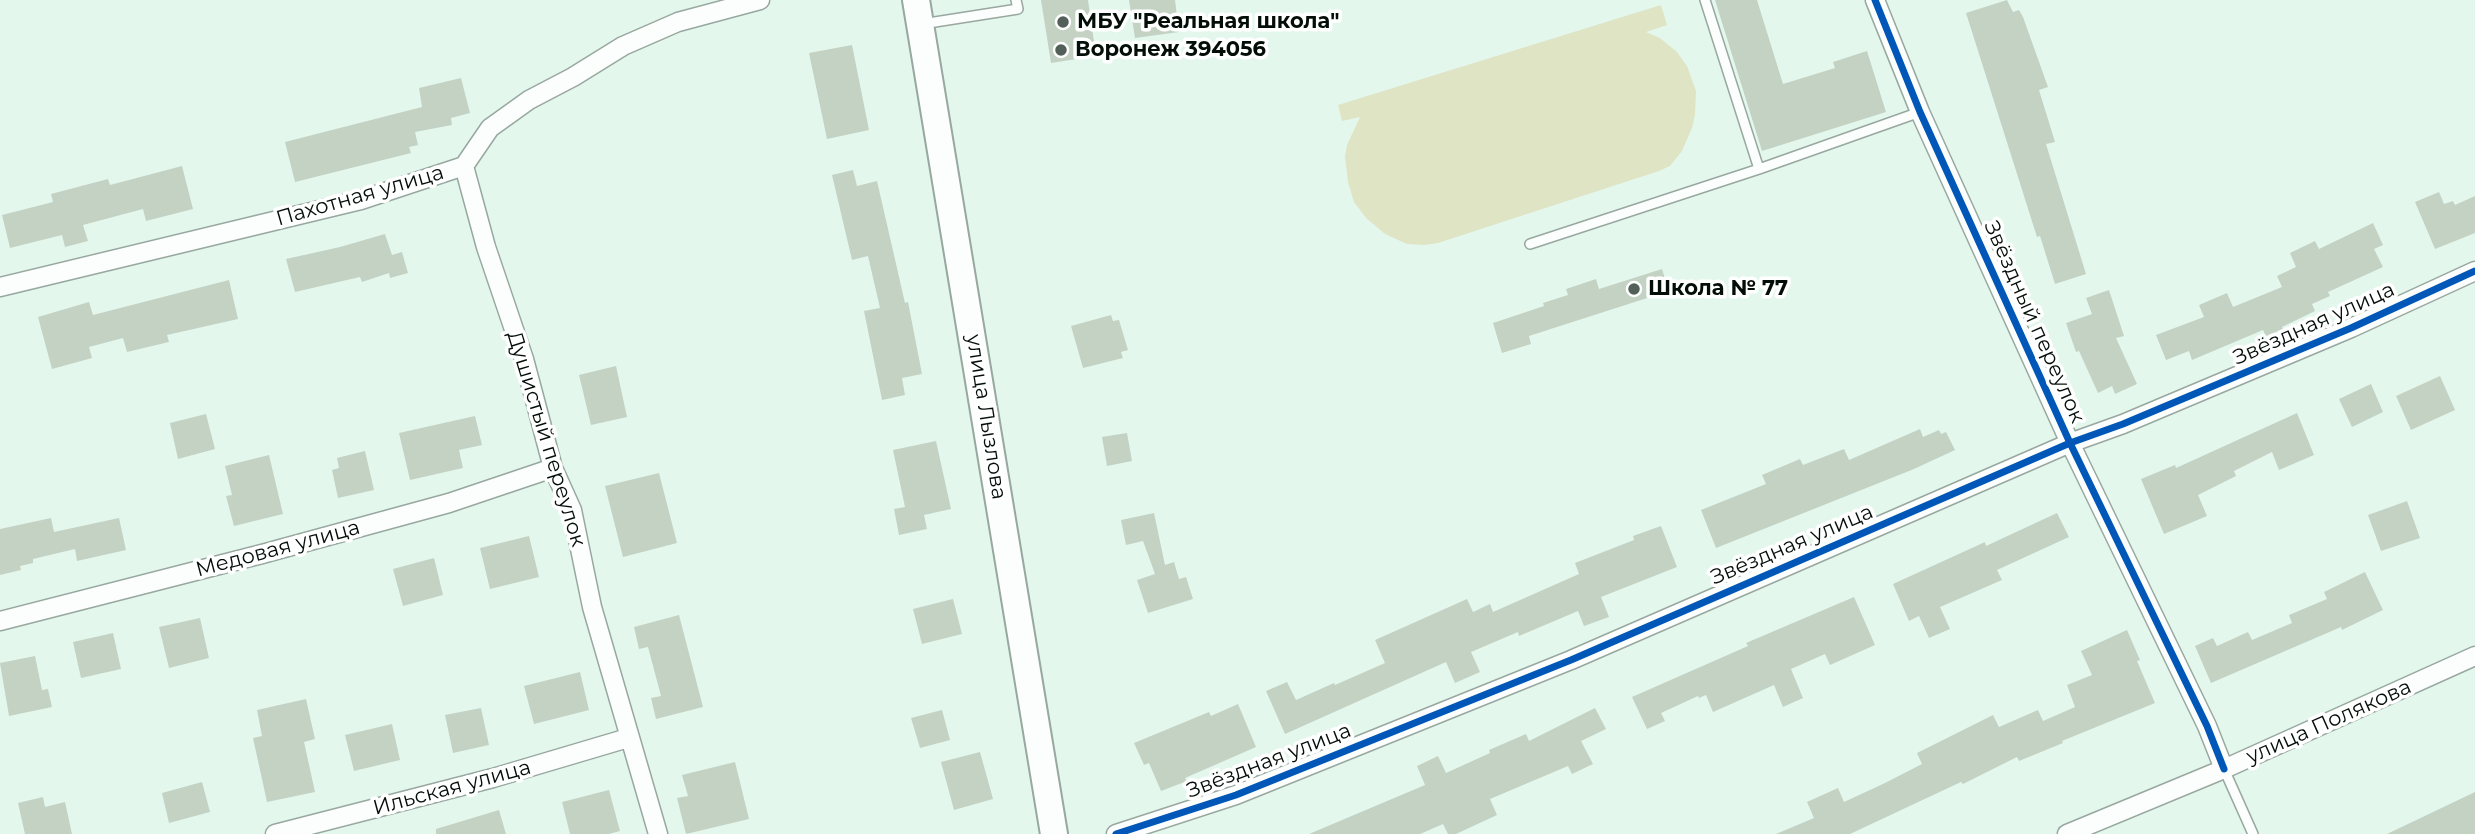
<!DOCTYPE html>
<meta charset="utf-8">
<style>
body{margin:0}
canvas{display:block;background:#e3f7ed}
</style>
<canvas width="2475" height="834"></canvas>
<script>
const ctx = document.querySelector('canvas').getContext('2d');
ctx.lineJoin = 'round';
function paint(path, color) {
  ctx.fillStyle = color;
  ctx.fill(path, 'evenodd');
}
function shape(rows) {
  const path = new Path2D();
  for (const r of rows) {
    path.moveTo(r[0], r[1]);
    for (let i = 2; i < r.length; i += 2) path.lineTo(r[i], r[i + 1]);
  }
  return path;
}
function stroke(path, color, width, dash) {
  ctx.strokeStyle = color;
  ctx.lineWidth = width;
  ctx.lineCap = dash ? 'butt' : 'round';
  ctx.setLineDash(dash || []);
  ctx.stroke(path);
}
function drawText(font, color, halo, rows, align = 'center') {
  ctx.font = font + ' Montserrat,sans-serif';
  ctx.lineWidth = 7;
  ctx.setLineDash([]);
  ctx.textBaseline = 'middle';
  ctx.strokeStyle = halo;
  ctx.fillStyle = color;
  for (const [text, x, y, turn = 0] of rows) {
    ctx.save();
    ctx.translate(x, y);
    ctx.rotate((+turn || 0) * Math.PI / 180);
    ctx.textAlign = isNaN(turn) ? turn : align;
    if (halo) ctx.strokeText(text, 0, 0);
    ctx.fillText(text, 0, 0);
    ctx.restore();
  }
}
paint(shape([
 [1661,5,1667,25,1646,32,1660,38,1677,52,1687,66,1696,91,1695,115,1692,128,1682,151,1670,166,1659,171,1438,243,1424,245,1407,244,1385,234,1366,218,1354,202,1348,182,1345,157,1347,145,1360,117,1342,121,1338,105]
]), '#dfe4c5');
paint(shape([
 [1041,0,1088,0,1096,56,1051,63],
 [1129,0,1175,0,1179,32,1135,38],
 [1715,0,1757,0,1783,84,1835,68,1833,62,1867,51,1886,112,1762,151],
 [2007,0,2013,12,2019,10,2023,17,2048,87,2039,90,2055,142,2046,144,2086,274,2055,284,2040,236,2037,237,1966,13],
 [852,45,869,130,827,139,809,53],
 [461,78,470,113,451,118,452,125,415,132,418,145,409,147,411,153,295,182,285,142,422,107,419,88],
 [182,166,193,209,146,221,143,209,83,225,88,241,65,247,62,235,10,248,2,215,53,202,51,194,108,179,110,185],
 [853,170,857,186,877,181,905,303,908,302,922,374,902,378,905,395,882,400,864,311,880,308,868,256,852,260,832,175],
 [2439,192,2444,204,2453,201,2455,205,2475,196,2475,233,2435,249,2415,202],
 [2373,223,2383,245,2374,249,2383,267,2328,292,2330,296,2312,304,2315,311,2282,327,2283,329,2266,336,2263,330,2192,360,2189,351,2166,360,2156,335,2204,317,2199,305,2227,293,2233,307,2282,287,2277,276,2296,267,2290,253,2315,241,2319,249],
 [385,234,392,255,402,252,408,273,390,278,389,273,362,282,360,277,295,292,286,259,340,247],
 [1662,269,1669,291,1529,336,1531,344,1502,353,1493,323,1544,306,1543,303,1568,295,1566,289,1596,279,1599,289],
 [229,280,238,319,167,335,169,342,127,352,123,338,89,347,92,358,52,369,38,317,89,302,93,315],
 [2109,290,2124,336,2116,338,2137,384,2115,394,2112,386,2098,393,2079,351,2076,352,2066,323,2092,314,2086,298],
 [1111,315,1113,321,1119,320,1128,350,1121,352,1123,358,1083,368,1071,326],
 [616,366,627,417,591,425,579,375],
 [2440,376,2455,410,2411,430,2396,396],
 [2371,384,2383,412,2352,427,2339,399],
 [2297,413,2314,455,2279,470,2272,452,2234,471,2236,476,2198,495,2207,516,2164,534,2141,479,2175,465,2176,468],
 [206,414,215,449,178,459,170,423],
 [475,416,482,445,459,450,463,468,410,480,399,433],
 [1920,429,1923,437,1939,430,1941,434,1946,432,1955,450,1914,469,1716,548,1701,510,1766,484,1762,475,1800,459,1803,465,1844,449,1849,460],
 [1127,433,1132,461,1107,466,1102,437],
 [936,441,951,509,924,515,927,529,899,535,894,509,905,507,893,450],
 [365,451,374,490,338,498,332,470,339,468,337,458],
 [269,455,283,514,234,526,226,496,232,495,225,466],
 [659,473,677,543,623,557,605,486],
 [2407,501,2420,538,2381,551,2368,515],
 [1154,513,1165,565,1174,562,1179,579,1186,577,1193,599,1148,613,1137,580,1155,574,1143,541,1126,545,1121,520],
 [2057,513,2069,537,1997,570,2002,580,1940,607,1950,629,1929,638,1919,616,1909,621,1893,584,1985,542,1986,546],
 [51,518,54,532,119,518,126,550,77,561,75,549,33,559,33,563,20,566,21,570,0,575,0,529],
 [1661,526,1677,567,1601,597,1609,617,1584,626,1578,611,1519,636,1518,632,1471,652,1480,672,1455,683,1446,662,1285,734,1266,691,1287,682,1296,700,1334,683,1335,685,1385,663,1375,640,1467,599,1473,612,1490,604,1493,612,1579,574,1575,563,1634,540,1633,536],
 [529,536,539,577,490,589,480,548],
 [434,558,443,595,403,606,393,569],
 [2365,572,2383,610,2342,630,2341,627,2211,683,2195,646,2213,638,2217,646,2248,632,2252,640,2292,623,2289,615,2327,599,2324,592],
 [1854,597,1875,645,1830,665,1825,654,1791,669,1803,698,1783,707,1774,685,1713,712,1706,695,1699,698,1698,696,1661,713,1665,721,1647,729,1632,697,1748,646,1746,643],
 [953,599,962,634,922,644,913,609],
 [679,615,703,707,656,719,651,698,661,696,648,647,639,649,634,627],
 [200,618,209,658,169,668,159,627],
 [2127,630,2140,660,2137,661,2155,703,2062,741,2063,743,2019,761,2017,757,1963,784,1961,782,1850,834,1776,834,1814,818,1807,802,1838,788,1844,802,1885,783,1922,764,1917,753,1993,715,1999,727,2038,710,2043,721,2075,707,2067,685,2092,675,2081,651],
 [113,633,121,669,81,678,73,642],
 [35,656,42,690,48,689,52,707,9,716,0,663],
 [580,672,589,710,534,724,524,686],
 [306,699,315,739,304,742,315,792,267,802,253,738,262,736,257,710],
 [1238,704,1256,747,1185,778,1187,781,1161,791,1149,763,1144,765,1134,743,1209,712,1211,716],
 [481,708,489,745,453,753,445,715],
 [1595,708,1606,729,1581,741,1593,764,1572,774,1568,766,1490,799,1497,815,1456,834,1448,834,1443,824,1420,834,1309,834,1425,785,1417,766,1438,756,1446,773,1490,753,1489,750,1526,734,1529,741],
 [942,710,950,740,920,748,911,718],
 [392,724,400,760,354,771,345,735],
 [980,752,993,799,954,810,941,762],
 [735,762,749,819,686,834,677,798,688,796,682,775],
 [202,782,210,812,169,823,162,793],
 [609,790,620,831,609,834,570,834,562,802],
 [2475,792,2475,834,2387,834],
 [43,797,45,807,65,802,72,834,25,834,18,803],
 [499,810,506,834,436,834,436,829]
]), '#c4d2c4');
const service = shape([
 [1705,0,1759,169,1920,112],
 [922,24,1018,9,1016,0],
 [1530,244,1759,169],
 [2224,769,2253,834]
]);
const minor = shape([
 [1875,0,1920,112,2070,443,2207,726,2224,769],
 [464,166,486,247,524,359,553,468,572,510,592,607,658,834],
 [0,287,361,200,464,166,490,128,529,100,573,77,623,46,678,22,760,0],
 [0,621,262,554,449,503,553,468],
 [275,834,493,778,628,738],
 [1116,834,1236,795,1571,660,2070,443,2123,424,2351,328,2475,271],
 [2067,834,2224,769,2475,656]
]);
const secondary = shape([
 [916,0,1054,834]
]);
stroke(service, '#98a8a0', 12);
stroke(minor, '#98a8a0', 21);
stroke(secondary, '#98a8a0', 30);
stroke(service, '#fbfefc', 9);
stroke(minor, '#fbfefc', 18);
stroke(secondary, '#fbfefc', 26);
stroke(shape([
 [1875,0,1920,112,2070,443,2207,726,2224,769],
 [1116,834,1236,795,1571,660,2070,443,2123,424,2351,328,2475,271]
]), '#0057b8', 7);
for (const [x, y, r, color] of [
 [1063,22,7,"#526059"],
 [1061,50,7,"#526059"],
 [1634,289,7,"#526059"]
]) {
  const dot = new Path2D();
  dot.arc(x, y, r, 0, 2 * Math.PI);
  ctx.fillStyle = color;
  ctx.fill(dot);
  stroke(dot, '#fff', 2.5);
}
drawText('bold 21px', '#040e09', '#fff', [
 ["МБУ \"Реальная школа\"",1077,22],
 ["Воронеж 394056",1075,50],
 ["Школа № 77",1648,289]
], 'left');
drawText('21px', '#040e09', '#fff', [
 ["Пахотная улица",360,196,-16],
 ["Звёздный переулок",2034,322,66],
 ["Звёздная улица",2314,324,-24],
 ["улица Лызлова",986,417,81],
 ["Душистый переулок",546,439,73],
 ["Звёздная улица",1792,545,-23],
 ["Медовая улица",278,549,-15],
 ["улица Полякова",2329,722,-24],
 ["Звёздная улица",1269,761,-21],
 ["Ильская улица",452,788,-15]
]);
</script>
